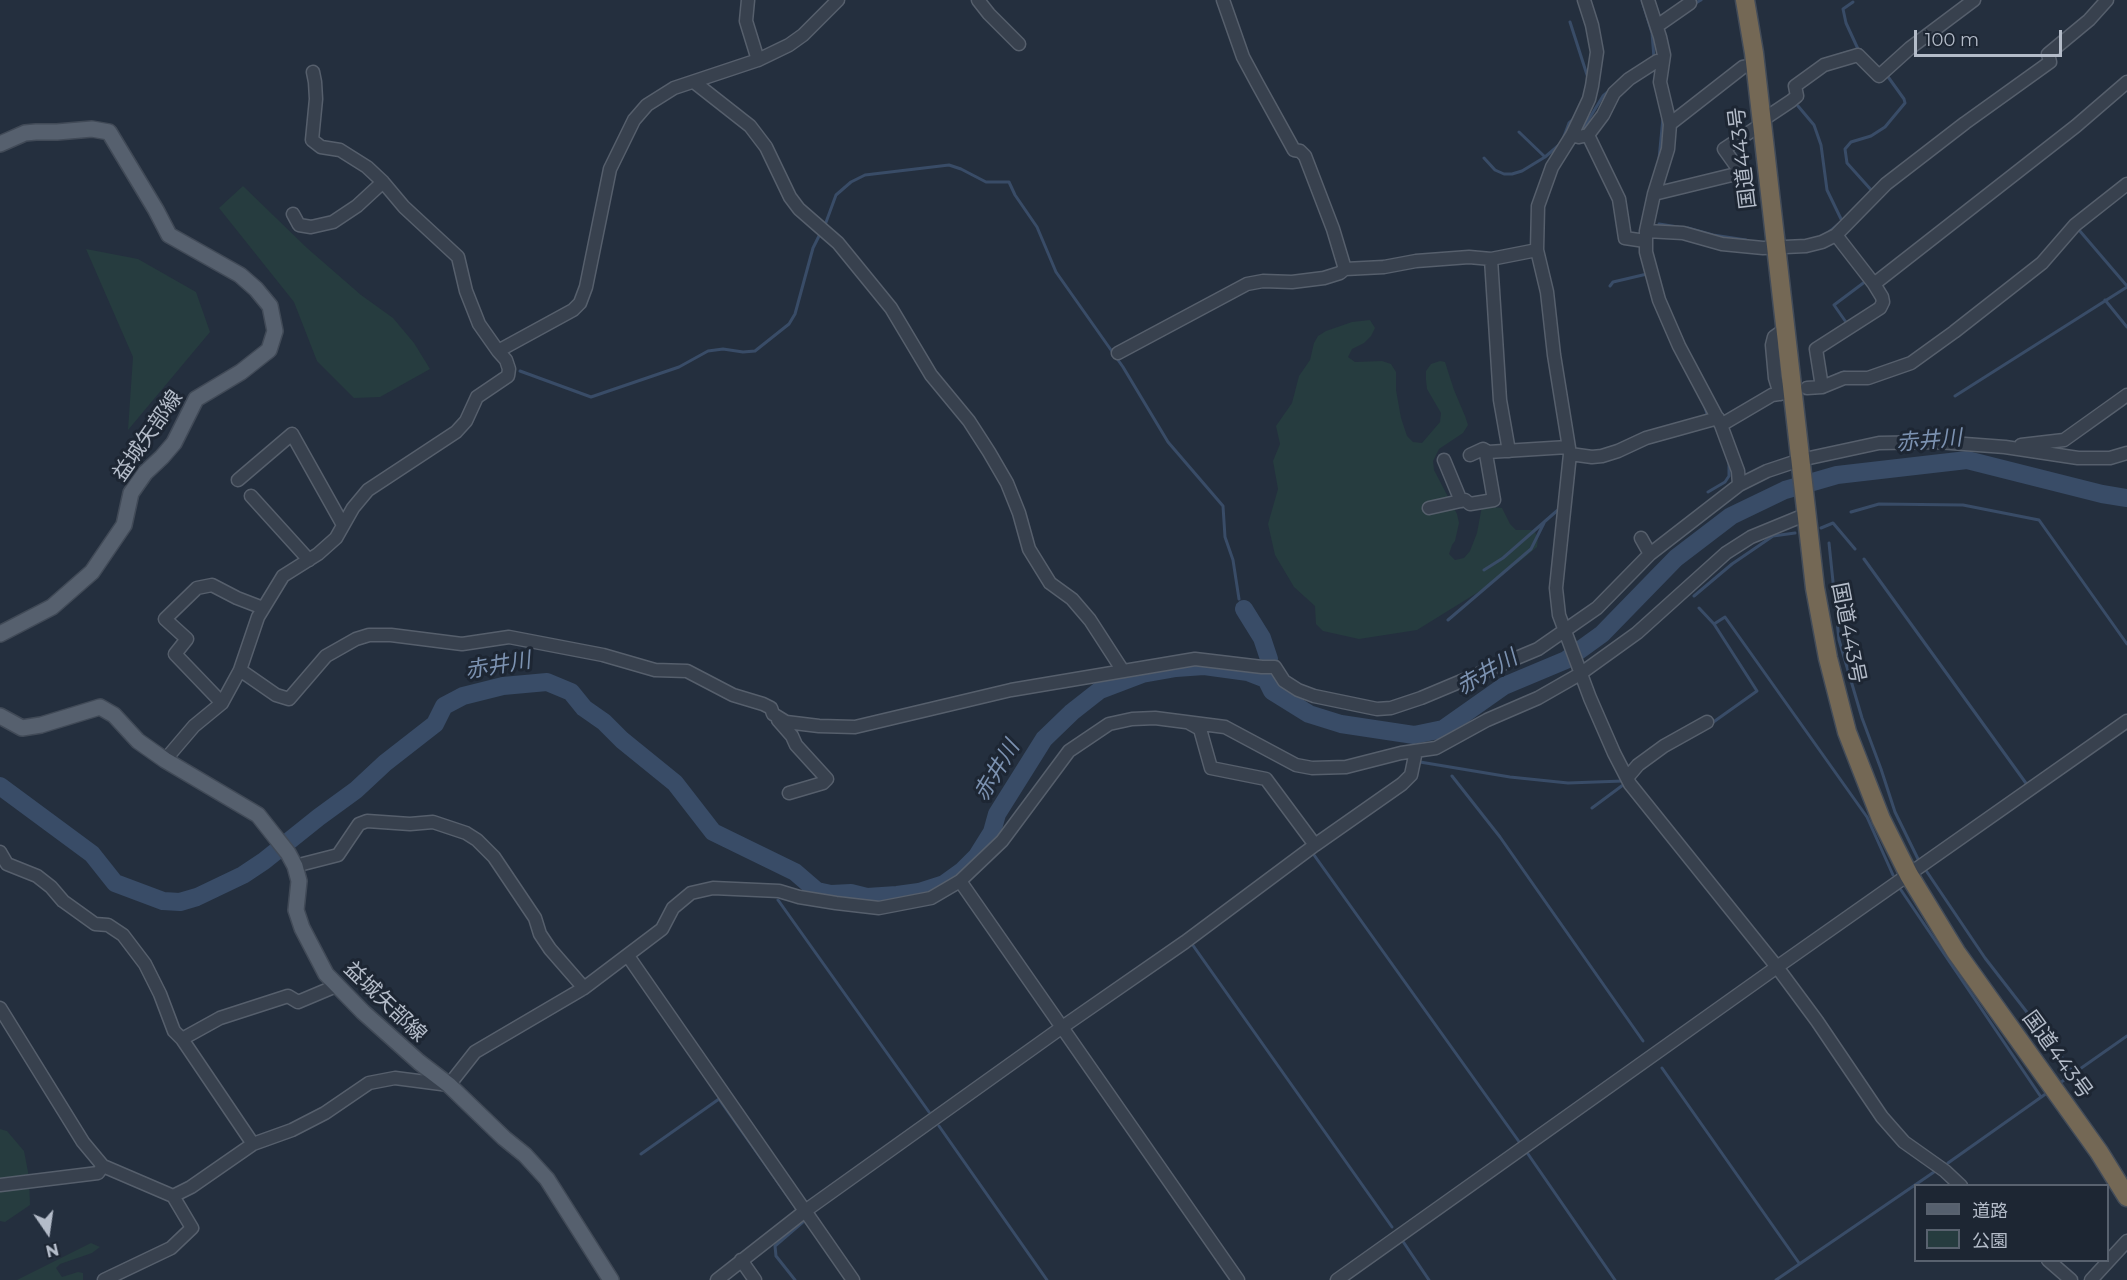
<!DOCTYPE html>
<meta charset="utf-8">
<style>
body{margin:0}
#map{position:relative;width:2127px;height:1280px;overflow:hidden;background:#242f3e;font-family:Montserrat,"Noto Sans JP",sans-serif}
canvas{display:block}
.legend{position:absolute;left:1914px;top:1184px;width:195px;height:78px;box-sizing:border-box;background:#1d2633;border:2px solid #59626f;margin:0;padding:8px 10px;list-style:none;font-size:18px;color:#b4bcc9}
.legend li{display:flex;align-items:center;gap:12px;height:30px}
.legend b{width:30px;border:2px solid #59626f}
.north{position:absolute;left:18px;top:1202px;width:60px;height:60px;-webkit-text-stroke:4px #1d2633;paint-order:stroke;rotate:167deg;font-size:16px;font-weight:700;line-height:24px;text-align:center;color:#b4bcc9}
.north::after{content:'';display:block;margin:auto;width:21px;height:27px;background:#b4bcc9;clip-path:polygon(50% 0,100% 100%,50% 72%,0 100%)}
.scale{position:absolute;left:1914px;top:30px;width:148px;height:27px;box-sizing:border-box;border:3px solid #b4bcc9;border-top:0;padding-left:8px;font-size:18px;line-height:21px;white-space:nowrap;color:#b4bcc9;-webkit-text-stroke:4px #1d2633;paint-order:stroke}
</style>
<div id="map">
<canvas width="2127" height="1280"></canvas>
<ul class="legend">
<li><b style="height:8px;background:#56606e"></b>道路</li>
<li><b style="height:16px;background:#263c3f"></b>公園</li>
</ul>
<div class="north">N</div>
<div class="scale">100 m</div>
</div>
<script>
const ctx = document.querySelector('canvas').getContext('2d');
ctx.lineJoin = 'round';
function paint(path, color) {
  ctx.fillStyle = color;
  ctx.fill(path, 'evenodd');
}
function shape(rows) {
  const path = new Path2D();
  for (const r of rows) {
    path.moveTo(r[0], r[1]);
    for (let i = 2; i < r.length; i += 2) path.lineTo(r[i], r[i + 1]);
  }
  return path;
}
function stroke(path, color, width, dash) {
  ctx.strokeStyle = color;
  ctx.lineWidth = width;
  ctx.lineCap = dash ? 'butt' : 'round';
  ctx.setLineDash(dash || []);
  ctx.stroke(path);
}
function drawText(font, color, halo, rows, align = 'center') {
  ctx.font = font + ' Montserrat,"Noto Sans JP",sans-serif';
  ctx.lineWidth = 6;
  ctx.setLineDash([]);
  ctx.textBaseline = 'middle';
  ctx.strokeStyle = halo;
  ctx.fillStyle = color;
  for (const [text, x, y, turn = 0] of rows) {
    ctx.save();
    ctx.translate(x, y);
    ctx.rotate((+turn || 0) * Math.PI / 180);
    ctx.textAlign = isNaN(turn) ? turn : align;
    if (halo) ctx.strokeText(text, 0, 0);
    ctx.fillText(text, 0, 0);
    ctx.restore();
  }
}
paint(shape([
 [243,186,307,248,361,295,393,318,414,343,430,369,380,397,354,398,317,361,294,302,219,208],
 [86,249,138,259,196,292,210,332,128,430,133,357],
 [1370,320,1375,328,1371,336,1364,343,1352,349,1348,357,1355,362,1382,361,1391,364,1396,372,1396,390,1401,418,1407,436,1413,442,1422,443,1440,422,1441,413,1427,389,1426,380,1426,371,1431,364,1440,361,1445,362,1454,390,1465,416,1468,425,1463,433,1439,449,1433,461,1434,470,1457,514,1459,523,1455,541,1452,545,1449,554,1455,560,1464,558,1470,551,1477,533,1482,506,1502,508,1510,524,1516,530,1534,530,1538,538,1537,547,1519,562,1480,591,1417,630,1359,639,1323,631,1316,624,1315,606,1294,587,1275,555,1268,524,1278,489,1273,461,1280,444,1276,426,1292,403,1299,376,1310,360,1314,343,1318,336,1326,331,1352,322],
 [0,1129,7,1131,24,1151,29,1177,30,1205,5,1222,0,1221],
 [91,1243,100,1247,92,1253,60,1264,56,1268,62,1277,78,1272,83,1273,83,1280,17,1280]
]), '#263c3f');
stroke(shape([
 [1642,0,1652,33,1654,58],
 [1853,2,1843,9,1846,23,1858,49,1861,50],
 [1694,4,1701,0],
 [1570,22,1588,78],
 [1826,59,1848,52],
 [1798,106,1814,125,1821,145,1827,190,1842,221],
 [1584,127,1603,96,1610,90],
 [1519,132,1545,157,1559,145],
 [1563,139,1569,123,1576,117],
 [1484,158,1495,170,1504,174,1512,174,1522,171,1545,157],
 [1659,159,1663,118],
 [1873,192,1847,163,1845,149,1851,142,1871,136,1885,127,1905,103,1904,99,1886,74],
 [1659,224,1678,227],
 [825,225,836,195,851,182,865,175,949,165,961,169,986,182,1009,182,1015,195,1037,227,1056,272,1123,367,1168,442,1223,506,1225,537,1233,560,1239,599],
 [1688,228,1713,235,1746,240],
 [2079,230,2127,286],
 [1829,232,1840,223],
 [1610,286,1613,282,1647,274],
 [2105,300,2127,327],
 [1848,325,1834,305,1866,281],
 [520,371,591,397,679,367,708,351,723,349,743,352,755,351,789,324,795,314,813,248,820,234],
 [1827,379,1844,372,1849,373],
 [1955,396,2127,287],
 [1704,404,1708,417],
 [1708,492,1725,482,1729,476,1729,463],
 [1851,512,1879,504,1963,505,2039,520,2127,644],
 [1821,528,1833,523,1855,549],
 [1829,543,1839,640,1862,718,1881,769,1895,812,1918,859],
 [1864,559,2028,786],
 [1484,570,1503,558,1559,509],
 [1694,596,1732,564,1773,536,1795,533],
 [1699,608,1714,624,1725,617,1867,817,1893,875],
 [1448,620,1531,549,1544,523],
 [1712,723,1757,691,1714,624],
 [1420,762,1510,777,1568,783,1623,781],
 [1452,776,1500,837,1643,1041],
 [1592,808,1623,785],
 [1314,855,1520,1143],
 [1925,869,1985,958,2074,1073],
 [1901,890,2041,1097],
 [778,900,929,1112],
 [1192,944,1392,1227],
 [1662,1068,1799,1263],
 [2057,1085,2127,1036],
 [939,1126,1047,1280],
 [641,1154,719,1099,796,1208],
 [1528,1154,1615,1280],
 [1948,1163,2047,1093],
 [1402,1240,1429,1280],
 [795,1280,776,1256,775,1246,804,1221],
 [1776,1280,1934,1172]
]), '#394c67', 3);
stroke(shape([
 [1244,609,1262,638,1269,659],
 [0,786,92,854,115,883,163,901,180,902,197,897,243,875,264,861,319,817,356,790,385,763,435,724,444,706,463,696,503,686,547,682,571,692,584,708,604,722,622,740,675,783,713,832,795,872,817,891,831,894,851,893,867,897,897,895,919,892,944,884,962,871,977,856,992,832,997,814,1044,739,1072,712,1100,690,1142,674,1176,668,1204,666,1248,672,1266,679,1272,691,1309,714,1341,724,1414,735,1443,729,1504,686,1566,660,1602,634,1676,558,1731,516,1785,490,1837,475,1967,460,2102,494,2127,498]
]), '#394c67', 18);
const minor = shape([
 [748,0,746,21,758,60],
 [978,0,989,14,1019,44],
 [1223,0,1243,57,1257,83,1294,150,1300,151,1305,156,1333,229,1345,269,1384,267,1416,261,1469,257,1491,259,1537,250],
 [1584,0,1592,25,1597,52,1592,86,1589,99,1572,135,1552,167,1538,206,1537,250,1547,292,1554,355,1570,454,1556,588,1559,615,1590,698,1614,753,1630,784,1777,967,1817,1021,1882,1117,1904,1142,1945,1171,1961,1186],
 [1648,0,1660,37,1664,55,1660,82,1670,124,1668,149,1654,194,1646,231,1646,252,1659,300,1679,346,1721,425,1738,471,1739,485],
 [1657,26,1690,3],
 [313,72,315,82,316,99,312,140,321,147,340,150,367,167,383,182,404,207,458,257,466,291,479,324,498,351],
 [694,82,750,126,766,147,790,197,799,209,838,243,891,308,931,375,969,421,989,452,1007,483,1019,513,1029,549,1050,583,1072,599,1090,620,1123,671],
 [1761,121,1791,101,1797,96,1795,86,1824,65,1858,55,1879,76,1910,48,1974,0],
 [1670,124,1743,67,1755,65],
 [1572,135,1579,137,1588,135,1619,199,1625,238,1645,241],
 [1588,135,1603,115,1614,93,1629,79,1657,61,1661,63],
 [1654,194,1736,174,1739,170,1724,149,1762,124],
 [293,214,299,225,311,227,333,222,357,206,383,182],
 [1646,231,1683,233,1722,244,1763,248,1806,246,1822,242,1836,235,1886,184,1965,123,2050,62,2048,54,2089,20,2107,0],
 [1491,259,1500,400,1509,451],
 [1874,284,2076,126,2127,82],
 [1118,353,1247,284,1263,281,1292,282,1324,278,1340,273,1345,269],
 [1822,387,1816,349,1880,308,1883,302,1882,297,1874,284,1836,235],
 [1807,388,1822,387,1844,378,1868,378,1911,363,1954,332,2042,263,2075,225,2127,184],
 [1780,394,1775,378,1772,345,1774,337,1784,330],
 [1721,425,1772,395,1785,393],
 [2021,445,2064,440,2127,395],
 [1570,454,1592,457,1602,456,1618,451,1646,438,1718,418],
 [1470,455,1483,449,1488,452,1568,447],
 [1444,460,1461,501],
 [238,480,292,434,343,525],
 [251,496,309,560],
 [1429,508,1465,500,1470,504,1494,500,1486,454,1488,452],
 [1641,538,1650,554],
 [240,670,276,695,289,699,326,656,356,639,369,635,391,635,462,644,509,637,603,655,655,670,687,671,733,695,763,704,771,708,773,714,786,722,819,726,855,727,1011,690,1195,659,1262,667,1275,667,1284,681,1298,690,1314,696,1377,709,1391,708,1421,698,1538,649,1597,608,1650,554,1739,485,1767,471,1800,460,1879,443,1938,442,2005,447,2078,458,2110,458,2127,453],
 [222,703,175,654,187,639,165,619,197,588,212,585,237,598,263,608],
 [778,720,792,736,796,745,827,779,823,783,789,793],
 [1189,723,1200,729,1211,768,1266,779,1315,845],
 [165,760,194,726,222,703,240,670,258,617,283,576,318,554,336,538,353,508,368,490,456,432,466,421,477,397,508,376,509,369,506,360,498,351,573,310,580,303,586,287,610,169,634,120,647,105,674,88,758,60,789,45,803,35,838,0],
 [1627,778,1638,765,1664,746,1707,722],
 [0,852,7,864,37,876,51,887,63,901,95,924,108,925,123,935,145,964,160,994,174,1031,182,1039,253,1144],
 [295,866,338,855,359,824,367,821,410,824,433,822,466,833,477,840,494,857,535,918,540,934,550,949,584,988],
 [960,881,1238,1280],
 [628,956,853,1280],
 [0,1008,83,1142,103,1166,173,1196,192,1228,171,1248,104,1280],
 [182,1039,220,1018,288,996,298,1002,336,986],
 [0,1185,98,1173,103,1166],
 [173,1196,191,1187,253,1144,292,1130,325,1113,369,1083,395,1078,449,1085,475,1052,584,988,662,929,673,908,691,893,713,888,779,891,799,897,836,903,879,908,931,898,960,881,1002,841,1069,751,1109,724,1132,719,1155,718,1225,727,1296,765,1312,768,1346,767,1401,753,1436,748,1487,720,1538,698,1580,674,1637,633,1726,553,1751,537,1807,514],
 [741,1260,755,1280],
 [2048,1260,2071,1280],
 [717,1280,805,1211,1061,1028,1185,942,1315,845,1402,784,1411,775,1416,751],
 [1337,1280,1777,967,2127,721],
 [2091,1280,2127,1241]
]);
const major = shape([
 [0,144,25,133,36,132,57,132,92,129,109,132,156,210,169,235,240,275,256,289,270,306,275,331,269,350,241,372,196,399,174,443,162,457,145,473,131,493,124,525,92,572,52,607,0,634],
 [0,716,22,728,41,725,100,707,114,715,138,741,165,760,258,815,288,853,295,866,299,881,296,910,302,928,326,974,363,1012,419,1062,449,1085,504,1138,525,1155,547,1179,611,1280]
]);
const highway = shape([
 [1745,0,1754,53,1815,588,1828,658,1847,732,1881,819,1909,875,1956,952,2099,1152,2127,1197]
]);
stroke(minor, '#565f6c', 15);
stroke(major, '#414a57', 18);
stroke(highway, '#434c59', 21);
stroke(minor, '#38414e', 12);
stroke(major, '#56606e', 15);
stroke(highway, '#746855', 18);
drawText('21px', '#b4bcc9', '#1d2633', [
 ["国道443号",1743,158,-97],
 ["益城矢部線",148,436,-55],
 ["国道443号",1848,633,79],
 ["益城矢部線",385,1002,44],
 ["国道443号",2057,1055,54]
]);
drawText('italic 22px', '#7c92b1', '#1d2633', [
 ["赤井川",1929,441,-5],
 ["赤井川",498,666,-10],
 ["赤井川",1487,673,-30],
 ["赤井川",997,771,-59]
]);
</script>
